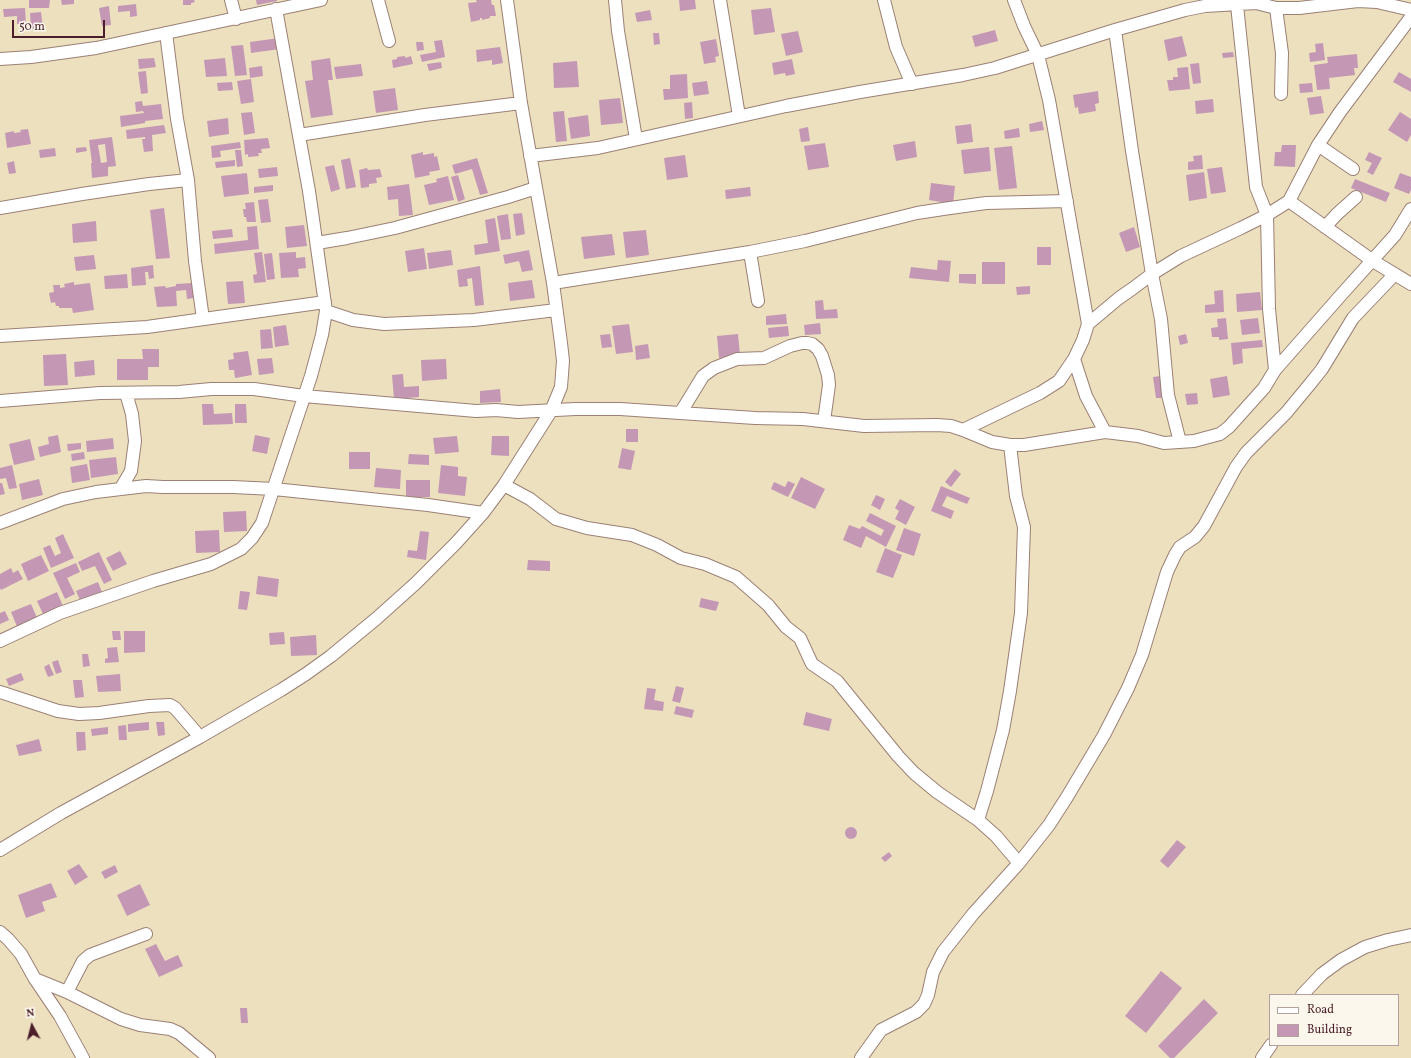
<!DOCTYPE html>
<style>
body{margin:0}
#map{position:relative;width:1411px;height:1058px;overflow:hidden;background:#ece0bf;font-family:Vollkorn,serif}
canvas{display:block}
.legend{position:absolute;left:1269px;top:994px;width:130px;height:52px;box-sizing:border-box;background:#fbf7ec;border:1px solid #b4a19f;margin:0;padding:5px 7px;list-style:none;font-size:12px;color:#4a1f2b}
.legend li{display:flex;align-items:center;gap:8px;height:20px}
.legend b{width:20px;border:1px solid #b4a19f}
.north{position:absolute;left:12px;top:1006px;width:40px;height:40px;-webkit-text-stroke:3px #fbf7ec;paint-order:stroke;rotate:353deg;font-size:11px;font-weight:700;line-height:16px;text-align:center;color:#4a1f2b}
.north::after{content:'';display:block;margin:auto;width:14px;height:18px;background:#4a1f2b;clip-path:polygon(50% 0,100% 100%,50% 72%,0 100%)}
.scale{position:absolute;left:12px;top:20px;width:93px;height:18px;box-sizing:border-box;border:2px solid #4a1f2b;border-top:0;padding-left:5px;font-size:12px;line-height:14px;white-space:nowrap;color:#4a1f2b;-webkit-text-stroke:3px #fbf7ec;paint-order:stroke}
</style>
<div id="map">
<canvas width="1411" height="1058"></canvas>
<ul class="legend">
<li><b style="height:5px;background:#fff"></b>Road</li>
<li><b style="height:11px;background:#c498b5"></b>Building</li>
</ul>
<div class="north">N</div>
<div class="scale">50 m</div>
</div>
<script>
const ctx = document.querySelector('canvas').getContext('2d');
ctx.lineJoin = 'round';
function paint(path, color) {
  ctx.fillStyle = color;
  ctx.fill(path, 'evenodd');
}
function shape(rows) {
  const path = new Path2D();
  for (const r of rows) {
    if (r.length === 3) {
      path.moveTo(r[0] + r[2], r[1]);
      path.arc(r[0], r[1], r[2], 0, 2 * Math.PI);
      continue;
    }
    path.moveTo(r[0], r[1]);
    for (let i = 2; i < r.length; i += 2) path.lineTo(r[i], r[i + 1]);
  }
  return path;
}
function stroke(path, color, width, dash) {
  ctx.strokeStyle = color;
  ctx.lineWidth = width;
  ctx.lineCap = dash ? 'butt' : 'round';
  ctx.setLineDash(dash || []);
  ctx.stroke(path);
}
paint(shape([
 [29,0,50,0,49,8,29,8],
 [61,0,74,0,74,4,62,5],
 [183,0,194,0,195,2,191,3,191,5,183,5],
 [256,0,277,0,277,1,257,5],
 [476,0,491,0,492,5,494,5,496,16,490,16,490,18,482,20,482,18,480,18,480,20,471,22,468,3,477,2],
 [679,0,695,0,696,9,680,11],
 [136,4,137,16,130,17,130,11,118,12,118,6],
 [109,6,111,25,102,26,99,8],
 [25,8,26,24,17,24,17,16,4,17,3,9],
 [771,8,775,32,754,35,751,10],
 [650,10,652,20,637,22,635,13],
 [41,12,43,28,31,29,30,13],
 [995,30,998,41,975,47,972,36],
 [798,31,803,52,786,56,781,34],
 [653,33,659,33,660,44,654,45],
 [1182,36,1187,56,1168,61,1164,40],
 [279,38,280,49,251,53,250,42],
 [716,39,719,56,715,57,716,62,704,64,700,42],
 [442,40,445,57,422,62,420,55,436,52,434,41],
 [416,42,423,42,424,50,417,51],
 [1323,43,1325,60,1310,62,1309,53,1316,52,1315,44],
 [243,45,247,75,235,76,231,46],
 [500,47,503,63,492,65,492,60,477,62,476,50],
 [1233,52,1234,57,1223,58,1222,53],
 [1357,54,1358,68,1354,68,1355,75,1329,78,1328,68,1330,89,1317,90,1314,65,1328,63,1327,57],
 [405,56,405,58,411,56,413,64,393,68,392,60,397,59,397,57],
 [154,58,156,67,139,69,138,59],
 [225,58,227,76,206,77,204,60],
 [330,58,333,80,328,80,333,115,311,118,305,81,313,80,311,61],
 [792,59,795,74,786,76,785,73,774,75,772,63],
 [577,61,579,87,554,88,553,63],
 [441,62,442,68,429,71,427,64],
 [1199,63,1201,83,1193,84,1190,64],
 [361,64,363,76,336,79,334,67],
 [262,66,263,76,250,78,249,68],
 [1188,67,1190,89,1169,91,1167,80,1173,80,1173,77,1178,77,1177,68],
 [146,71,148,93,141,94,138,72],
 [1399,72,1411,79,1411,92,1393,82],
 [687,74,688,98,664,100,663,89,670,89,670,75],
 [251,79,254,102,241,104,237,81],
 [707,81,709,94,694,96,692,83],
 [232,82,233,90,218,91,217,83],
 [1312,83,1313,92,1300,93,1299,84],
 [395,88,398,110,376,113,373,91],
 [1098,91,1099,103,1095,104,1096,111,1079,114,1078,107,1075,108,1073,95],
 [1321,96,1324,113,1310,115,1307,98],
 [620,98,623,123,601,125,599,100],
 [1213,99,1214,112,1196,114,1195,101],
 [142,101,143,106,161,104,163,119,145,121,145,123,121,127,120,116,144,113,143,111,136,112,135,102],
 [692,102,693,118,685,119,684,103],
 [564,111,567,141,556,142,553,112],
 [252,112,255,133,244,135,241,113],
 [1400,112,1411,119,1411,135,1407,142,1388,130],
 [588,115,590,136,571,139,568,118],
 [228,118,229,134,209,137,207,121],
 [1042,121,1044,130,1030,132,1029,124],
 [971,124,973,142,957,144,955,126],
 [164,125,166,133,152,135,153,151,144,152,142,139,145,139,145,137,127,139,126,130],
 [808,127,810,141,801,142,799,129],
 [1019,128,1020,137,1005,139,1004,131],
 [28,129,31,144,7,148,5,133,14,131,14,133,21,132,20,130],
 [112,137,116,166,108,167,108,176,92,178,91,163,92,163,89,140],
 [105,144,107,162,101,163,98,145],
 [268,138,270,148,261,149,262,153,258,153,259,156,248,157,248,154,245,155,244,140],
 [915,141,917,157,896,161,893,145],
 [240,142,241,148,220,151,221,157,212,158,211,146],
 [825,143,829,167,808,170,804,146],
 [1282,145,1296,145,1295,167,1274,166,1275,152,1281,152],
 [1012,146,1017,188,999,190,994,148],
 [86,147,87,151,76,153,76,148],
 [989,147,991,171,964,174,961,150],
 [55,148,56,156,40,158,39,150],
 [235,150,241,150,243,166,237,167],
 [423,152,423,155,434,153,434,157,437,156,440,170,429,172,430,175,415,178,411,155],
 [1369,152,1382,158,1373,175,1367,172,1372,163,1365,160],
 [685,155,688,177,667,180,664,158],
 [1202,155,1203,169,1188,170,1188,162,1194,161,1193,156],
 [350,158,356,187,346,189,341,160],
 [477,158,488,193,480,195,472,169,455,174,452,165],
 [235,160,235,166,216,168,215,162],
 [14,161,16,173,9,174,7,163],
 [334,165,340,189,331,192,325,167],
 [277,167,278,176,259,178,258,169],
 [1222,167,1226,192,1211,194,1207,169],
 [367,168,368,170,380,169,382,177,376,178,377,183,369,184,369,187,361,188,359,170],
 [1204,172,1207,198,1189,201,1186,175],
 [247,173,249,194,224,197,221,176],
 [1400,173,1411,177,1411,190,1409,194,1394,188],
 [458,175,465,199,458,202,451,177],
 [448,176,454,200,429,205,424,185,437,182,436,179],
 [1355,179,1390,193,1386,202,1351,188],
 [931,183,955,186,953,204,929,200],
 [409,184,413,215,399,216,398,199,388,200,387,187],
 [273,185,273,191,254,193,254,187],
 [750,187,751,196,726,199,725,190],
 [268,199,271,222,261,223,258,200],
 [254,202,256,222,247,222,246,217,244,217,243,209,246,209,245,203],
 [164,208,170,258,156,259,150,210],
 [522,213,525,234,516,236,513,214],
 [508,214,511,239,501,240,497,216],
 [495,218,500,251,475,255,474,245,488,243,485,220],
 [96,221,97,241,73,243,72,224],
 [304,225,307,246,287,248,285,227],
 [257,226,259,249,215,254,214,244,248,240,247,227],
 [1134,227,1140,247,1126,252,1119,233],
 [232,229,233,237,213,239,212,231],
 [646,230,649,255,626,258,623,232],
 [612,234,615,255,584,259,581,237],
 [1037,247,1051,247,1051,265,1037,265],
 [424,248,427,269,408,272,405,251],
 [451,250,453,265,429,269,427,253],
 [529,250,533,270,522,272,519,261,505,264,503,255],
 [262,252,266,282,254,283,253,275,257,274,254,253],
 [296,252,296,258,305,257,306,268,298,269,299,277,281,278,279,253],
 [272,253,275,279,267,280,264,254],
 [94,255,96,269,76,271,74,257],
 [938,260,951,261,949,282,909,278,911,267,937,270],
 [982,262,1005,262,1005,284,982,284],
 [153,265,154,278,149,279,148,272,145,272,146,285,132,286,131,268],
 [480,266,484,305,475,306,472,278,467,279,468,286,459,287,457,270],
 [127,274,128,288,105,289,104,276],
 [959,274,976,274,976,284,959,283],
 [532,280,535,298,510,301,508,283],
 [243,281,245,303,228,304,226,282],
 [74,282,74,285,90,283,94,310,73,313,72,308,59,308,59,306,56,306,55,302,51,303,49,293,54,292,53,285,60,285,60,288,65,287,64,284],
 [193,283,194,298,187,299,186,290,176,291,177,306,157,307,154,287,165,286,166,288,176,286,176,284],
 [1030,286,1030,294,1017,295,1016,287],
 [1223,290,1224,312,1205,313,1205,305,1215,304,1214,291],
 [1260,292,1262,310,1237,312,1236,294],
 [823,300,824,310,837,309,838,318,816,319,815,301],
 [786,314,787,324,766,325,766,316],
 [1226,318,1228,339,1219,340,1219,337,1212,337,1211,328,1218,327,1217,319],
 [1258,318,1260,333,1242,335,1240,320],
 [820,323,821,334,805,335,804,325],
 [629,324,633,352,616,354,612,326],
 [286,325,289,345,275,347,273,327],
 [788,326,789,336,769,338,768,328],
 [271,329,273,348,261,349,260,330],
 [610,334,612,347,602,348,600,335],
 [738,334,740,355,719,358,717,336],
 [1186,334,1188,343,1180,345,1178,336],
 [1262,340,1263,347,1242,349,1243,363,1233,365,1231,343],
 [648,344,650,358,636,360,635,346],
 [142,349,159,349,159,367,148,367,148,380,117,380,117,359,143,359],
 [248,351,252,375,235,378,234,370,229,370,228,360,234,359,233,353],
 [66,354,68,385,44,386,43,355],
 [272,358,274,373,259,375,257,359],
 [446,359,447,379,422,381,421,360],
 [94,360,95,375,75,377,74,362],
 [403,374,404,387,419,386,419,397,394,399,392,375],
 [1160,376,1163,398,1156,398,1153,377],
 [1227,376,1230,395,1213,398,1210,379],
 [500,389,501,402,480,403,480,391],
 [1197,393,1198,404,1187,405,1185,394],
 [202,404,213,404,214,414,232,413,233,424,203,425],
 [235,404,246,404,247,423,235,423],
 [626,429,638,429,638,442,626,442],
 [58,435,61,452,40,457,38,447,49,444,48,437],
 [255,435,270,438,267,454,252,451],
 [457,436,459,452,435,454,433,438],
 [492,436,509,436,509,456,491,455],
 [113,438,114,449,87,452,86,441],
 [30,439,35,460,14,465,9,444],
 [81,443,81,449,68,451,67,444],
 [622,448,635,451,631,470,618,468],
 [84,452,85,459,72,461,71,454],
 [349,452,370,452,370,469,349,469],
 [409,454,429,455,429,465,408,464],
 [116,457,118,474,91,478,89,460],
 [87,464,90,480,72,483,70,467],
 [12,465,17,488,9,489,6,478,0,479,0,468],
 [441,465,458,467,458,476,467,477,465,496,438,493],
 [376,468,401,470,400,489,374,487],
 [955,469,961,474,951,487,945,482],
 [801,477,825,489,815,509,791,498],
 [39,479,43,495,22,500,19,484],
 [406,480,430,480,430,497,406,497],
 [788,481,795,484,788,497,771,489,774,482,785,487],
 [0,483,2,483,5,494,0,495],
 [941,486,970,498,967,504,947,496,942,506,954,511,951,519,931,511],
 [876,495,885,499,880,510,871,505],
 [900,499,915,507,906,525,895,519,899,511,895,508],
 [246,511,247,531,224,532,223,512],
 [870,513,896,526,886,547,866,536,861,548,843,540,849,525,860,529,862,526,881,536,884,530,866,521],
 [904,528,921,534,914,556,896,550],
 [219,530,220,552,196,553,195,531],
 [420,531,429,532,426,560,407,557,408,550,417,551],
 [63,534,74,558,51,568,43,548,50,545,55,556,61,553,55,538],
 [885,548,902,555,893,578,876,572],
 [120,551,127,564,113,571,106,558],
 [99,552,112,580,104,584,95,566,82,571,78,562],
 [41,555,49,571,28,581,21,564],
 [528,560,550,561,550,571,527,570],
 [76,563,80,572,67,578,75,594,65,599,53,573],
 [11,568,13,573,18,570,23,579,1,590,0,588,0,574],
 [258,576,279,579,277,597,256,594],
 [98,582,102,592,80,600,76,591],
 [240,591,250,592,247,610,238,609],
 [57,592,63,606,43,614,37,601],
 [701,598,719,602,716,611,699,607],
 [31,604,38,620,18,629,11,612],
 [5,611,9,620,0,624,0,613],
 [112,631,120,631,121,640,113,640],
 [124,631,145,631,145,652,124,653],
 [284,632,285,644,270,645,269,633],
 [316,635,317,655,291,656,290,637],
 [117,647,119,662,105,663,105,659,108,658,107,648],
 [82,654,88,654,90,666,83,667],
 [58,660,62,672,56,674,52,662],
 [49,664,54,675,48,677,44,667],
 [21,673,24,680,9,686,6,679],
 [120,674,121,691,98,692,96,676],
 [73,680,82,680,84,697,75,698],
 [676,686,684,688,680,703,672,701],
 [647,688,656,689,654,700,664,702,663,711,644,709],
 [676,706,694,710,692,718,674,714],
 [806,712,832,719,829,731,803,725],
 [149,722,149,730,128,732,128,724],
 [156,722,164,722,165,735,158,736],
 [126,725,127,740,119,740,118,726],
 [108,727,108,734,92,736,91,729],
 [76,732,85,732,86,750,77,751],
 [39,739,42,751,19,756,16,745],
 [851,833,6],
 [1177,840,1186,847,1168,868,1160,861],
 [889,852,892,856,885,862,881,858],
 [79,864,88,877,75,885,67,871],
 [115,865,118,872,105,879,101,872],
 [51,883,57,897,42,902,45,911,26,918,18,895],
 [140,884,150,905,127,916,117,895],
 [156,944,165,961,178,955,183,966,159,977,145,949],
 [1161,971,1182,988,1146,1033,1125,1016],
 [1204,999,1218,1013,1174,1058,1170,1058,1158,1046],
 [240,1008,247,1008,248,1023,241,1023]
]), '#c498b5');
const minor = shape([
 [231,0,236,19],
 [378,0,389,41],
 [615,0,618,31,636,139],
 [720,0,739,116],
 [884,0,896,47,912,84],
 [1014,0,1024,26,1038,55,1049,100,1088,324],
 [1237,5,1256,187,1267,215,1269,309,1275,370],
 [1276,8,1282,53,1281,94],
 [1115,30,1132,151,1152,274,1161,319,1168,395,1180,442],
 [166,33,177,119,188,180,195,261,203,319],
 [0,59,31,57,96,48,321,0],
 [299,135,425,115,521,103],
 [1318,145,1353,169],
 [530,156,598,148,786,106,860,92,963,75,995,68,1115,30,1185,10,1205,6,1256,3,1276,8,1299,8,1358,1,1377,2,1411,10],
 [1289,201,1373,261,1411,284],
 [0,208,82,194,149,184,188,180],
 [1325,227,1337,214,1356,197],
 [317,243,347,238,395,228,508,197,536,188],
 [750,252,758,301],
 [553,283,750,252,805,241,917,213,943,209,986,203,1067,201],
 [326,311,353,320,384,324,474,320,556,310],
 [0,336,147,327,325,302],
 [1074,359,1086,396,1105,432],
 [0,401,100,393,179,392,211,389,254,389,304,396,476,411,496,410,518,412,575,409,620,409,755,418,803,419,864,426,937,425,951,426,963,430,992,442,1010,445,1024,445,1105,432,1138,436,1164,443,1194,441,1220,434,1229,427,1264,388,1275,370,1341,295,1395,235,1411,209],
 [681,412,703,376,714,368,737,359,764,358,790,346,802,343,807,343,812,344,818,349,822,356,828,375,829,385,824,421],
 [963,430,1040,393,1059,381,1074,359,1083,340,1088,324,1119,298,1132,289,1152,274,1181,256,1241,228,1267,215,1289,201,1318,145,1340,112,1411,17],
 [504,485,530,499,556,519,587,528,632,535,657,545,681,558,705,564,736,577,768,605,786,627,800,638,812,664,837,681,898,756,914,773,937,792,978,820,996,836,1019,863],
 [121,488,131,471,135,441,132,414,126,393],
 [0,523,63,499,96,492,146,486,163,487,233,487,274,489,428,505,483,513],
 [0,641,60,613,153,581,211,564,241,549,252,538,262,523,311,376,322,335,326,311,309,191,276,9],
 [0,692,58,711,79,714,99,713,149,706,170,705,175,708,200,737],
 [978,820,987,791,1003,730,1010,691,1021,613,1024,527,1016,496,1010,445],
 [0,850,61,813,200,737,281,690,306,674,331,656,377,618,416,583,456,543,483,513,504,485,551,411,561,387,563,361,561,343,553,283,521,103,507,0],
 [0,932,8,939,21,954,35,979,60,1016,83,1058],
 [35,979,67,992,121,1019,140,1025,170,1029,179,1033,209,1058],
 [67,992,83,961,90,955,146,934],
 [1302,995,1322,974,1341,960,1365,947,1388,940,1411,935],
 [861,1058,881,1030,916,1012,924,1004,928,995,933,972,943,952,973,914,1019,863,1049,825,1067,797,1104,735,1128,688,1142,655,1167,572,1175,555,1180,547,1195,537,1204,526,1236,467,1246,453,1286,413,1310,384,1322,369,1353,318,1395,274],
 [1262,1058,1271,1045]
]);
stroke(minor, '#9b8075', 14);
stroke(minor, '#fff', 12);
</script>
